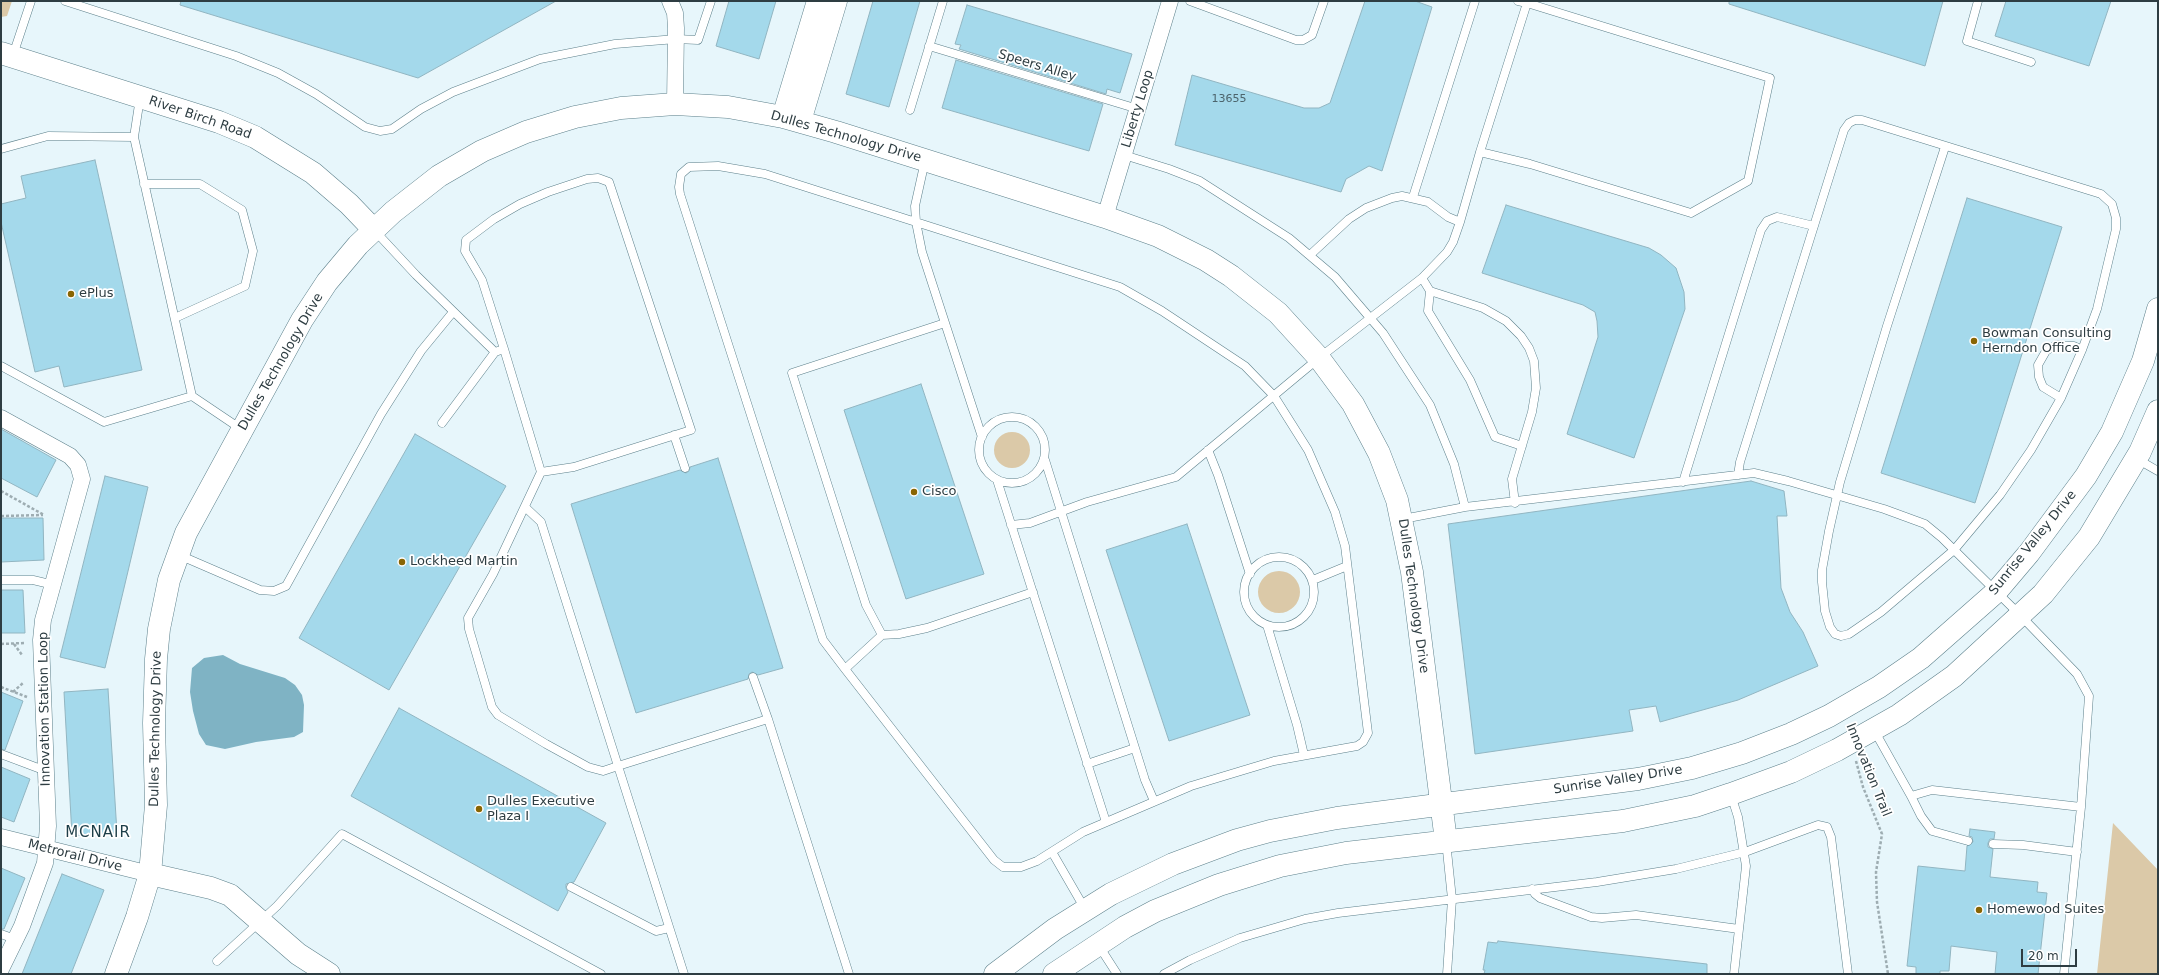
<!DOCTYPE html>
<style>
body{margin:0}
#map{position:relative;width:2159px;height:975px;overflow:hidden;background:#e7f6fb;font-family:"DejaVu Sans",sans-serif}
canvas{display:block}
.frame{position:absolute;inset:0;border:2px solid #2e3d42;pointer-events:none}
.scale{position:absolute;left:2021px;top:949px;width:56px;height:18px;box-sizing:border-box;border:2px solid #2e3d42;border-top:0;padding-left:5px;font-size:12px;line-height:14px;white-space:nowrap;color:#2e3d42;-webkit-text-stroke:3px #fff;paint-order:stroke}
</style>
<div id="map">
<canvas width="2159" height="975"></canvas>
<div class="frame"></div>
<div class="scale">20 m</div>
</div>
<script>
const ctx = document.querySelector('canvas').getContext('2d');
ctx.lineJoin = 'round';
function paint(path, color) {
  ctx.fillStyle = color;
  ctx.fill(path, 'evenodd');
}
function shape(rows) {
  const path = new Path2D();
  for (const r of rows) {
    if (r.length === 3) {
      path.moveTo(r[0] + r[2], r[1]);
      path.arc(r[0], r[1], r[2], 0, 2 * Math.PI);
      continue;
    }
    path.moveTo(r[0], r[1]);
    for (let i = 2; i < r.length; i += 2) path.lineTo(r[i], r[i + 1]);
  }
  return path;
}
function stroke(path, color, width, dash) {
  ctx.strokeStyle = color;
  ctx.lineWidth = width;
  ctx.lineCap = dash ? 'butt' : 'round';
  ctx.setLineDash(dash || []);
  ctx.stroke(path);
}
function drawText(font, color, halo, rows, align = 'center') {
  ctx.font = font + ' "DejaVu Sans",sans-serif';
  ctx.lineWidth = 3.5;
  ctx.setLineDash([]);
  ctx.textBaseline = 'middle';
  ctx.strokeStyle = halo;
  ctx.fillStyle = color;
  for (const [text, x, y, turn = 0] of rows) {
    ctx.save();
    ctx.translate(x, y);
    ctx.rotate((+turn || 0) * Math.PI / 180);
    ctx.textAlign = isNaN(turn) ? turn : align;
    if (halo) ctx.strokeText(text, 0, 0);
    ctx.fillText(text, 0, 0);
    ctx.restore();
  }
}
paint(shape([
 [1,1,12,1,7,16,1,17],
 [1012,450,18],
 [1279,592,21],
 [2113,823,2158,870,2158,974,2097,974]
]), '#dbc9a8');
paint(shape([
 [223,655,240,664,285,678,295,685,302,695,304,705,303,732,294,737,256,742,225,749,206,745,199,734,193,711,190,692,192,668,204,658]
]), '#7fb3c4');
const building = shape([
 [181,1,556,1,418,78,180,5,181,1],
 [729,1,776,1,759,59,716,46,729,1],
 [873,1,920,1,889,107,846,94,873,1],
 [1365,1,1415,1,1432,7,1382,171,1369,166,1346,179,1341,192,1175,145,1192,75,1304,108,1319,108,1330,103,1365,1],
 [1729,1,1943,1,1925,66,1729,4,1729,1],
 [2006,1,2111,1,2089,66,1995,36,2006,1],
 [967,5,1132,54,1120,93,1107,89,1106,94,959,49,961,45,955,44,967,5],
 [956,60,1103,104,1089,151,942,108,956,60],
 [95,160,142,370,64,387,59,366,35,372,1,222,1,204,26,198,21,176,95,160],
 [1967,198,2062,227,1975,503,1881,473,1967,198],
 [1506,205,1649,248,1661,255,1676,268,1684,292,1685,309,1634,458,1567,434,1598,337,1597,321,1595,312,1583,305,1482,273,1506,205],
 [921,384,984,574,906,599,844,410,921,384],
 [1,429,56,460,37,497,1,478,1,429],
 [415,434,506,486,389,690,299,638,415,434],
 [718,458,783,668,758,675,752,672,749,674,748,679,636,713,571,504,680,470,686,473,689,471,690,467,718,458],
 [105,476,148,487,105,668,60,657,105,476],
 [1751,481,1784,491,1787,516,1777,516,1781,588,1790,612,1803,632,1818,666,1738,700,1660,722,1656,706,1629,710,1633,731,1475,754,1448,524,1751,481],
 [1,518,43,518,44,560,1,562,1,518],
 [1187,524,1250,715,1169,741,1106,550,1187,524],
 [1,590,23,590,25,633,1,633,1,590],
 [108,689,117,833,72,836,64,692,108,689],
 [1,692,23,701,5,750,1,749,1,692],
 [399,708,606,823,574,882,566,884,566,888,568,892,558,911,351,796,399,708],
 [1,767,30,779,14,822,1,817,1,767],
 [1970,829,1995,832,1994,839,1990,839,1988,843,1988,847,1993,849,1990,877,2038,882,2037,892,2047,893,2038,974,1995,974,1997,952,1951,946,1949,971,1940,971,1940,974,1916,974,1916,967,1907,966,1918,866,1965,871,1967,846,1973,842,1972,837,1969,836,1970,829],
 [1,868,25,878,4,929,1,929,1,868],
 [62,874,104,890,71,974,22,974,62,874],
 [1498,941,1707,964,1707,974,1484,974,1485,970,1483,970,1488,942,1497,943,1498,941]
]);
paint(building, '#a4d9eb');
stroke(building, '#91b5c1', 1);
const lane = shape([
 [65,1,236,56,278,73,316,94,365,127,380,131,392,129,421,109,453,92,540,59,615,44,676,39,698,40,711,1],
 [1190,1,1296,40,1303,40,1312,35,1324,1],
 [1518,1,1527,3],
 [1978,1,1967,41,2031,62],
 [929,46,1138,109],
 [13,55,31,1],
 [140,98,134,137,192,396,241,429],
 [910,110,943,1],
 [1,149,48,136,134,137],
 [1124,155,1169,169,1200,181,1289,238,1335,277,1383,333,1430,405,1454,464,1465,507],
 [925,161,915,206,916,222,922,252,982,437],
 [144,184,200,184,242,210,253,251,245,286,175,318],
 [1413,197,1475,1],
 [1460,222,1480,152,1527,3,1770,78,1748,181,1691,213,1530,164,1480,152],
 [375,231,416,275,495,352,504,349,541,472,493,574,468,618,469,629,492,707,498,715,546,744,588,767,603,771,618,766,541,522,525,507],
 [1422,278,1430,291,1483,308,1506,321,1521,336,1529,348,1534,361,1536,388,1532,412,1512,479,1515,503],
 [1430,291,1428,311,1470,380,1495,437,1522,446],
 [945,323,792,373,866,605,882,635,899,634,927,628,1033,592],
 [504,349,482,280,465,251,466,240,494,219,520,204,548,192,587,179,598,178,609,182,691,430,574,467,541,472],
 [1,366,104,422,192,396],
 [2061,398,2043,387,2039,377,2038,365,2046,351,2056,345,2074,346,2082,350],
 [1012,450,33],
 [442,423,495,352],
 [674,435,685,468],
 [1208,450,1218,475,1250,574],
 [2137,459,2158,471],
 [1045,460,1145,780,1154,801],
 [1738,475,1740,462,1844,130,1849,123,1855,120,1862,120,2101,194,2112,204,2116,218,2116,229,2097,309,2082,350,2061,398,2031,450,2000,495,1954,550,1881,612,1849,634,1841,636,1835,634,1830,627,1825,611,1822,582,1822,570,1829,531,1840,482,1887,326,1945,147],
 [997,480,1106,822],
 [1683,482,1761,230,1767,221,1777,217,1814,226],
 [1403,519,1465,507,1754,473,1788,481,1884,509,1925,524,1942,538,2020,615,2077,674,2089,696,2081,807,2064,974],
 [1011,525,1030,523,1087,502,1176,477,1319,358,1422,278,1447,252,1453,242,1460,222,1448,217,1428,202,1402,196,1392,198,1366,208,1349,219,1310,255],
 [179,555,260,590,274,591,286,586,381,414,421,351,453,312],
 [1279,592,35],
 [1,580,33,580,54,585],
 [1313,580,1347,566],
 [1267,625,1297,725,1304,755],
 [845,669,823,640,680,194,679,187,681,174,689,167,718,166,765,174,1120,287,1162,311,1245,366,1274,396,1308,450,1335,512,1345,546,1368,733,1363,742,1357,746,1274,761,1191,786,1083,832,1037,861,1021,867,1003,867,994,860,845,669,882,635],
 [753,677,768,719,849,974],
 [1874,730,1911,796,1932,790,2081,807],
 [1,754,46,771],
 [1087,764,1135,748],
 [1731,795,1738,817,1746,866,1734,974],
 [1911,796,1921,816,1932,831,1968,841],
 [1446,841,1452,899,1447,974],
 [1993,844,2023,845,2077,852],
 [1052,852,1085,909],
 [571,887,656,931,669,928],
 [1532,889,1535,894,1540,898,1591,917,1602,918,1636,915,1739,929],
 [1,934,15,939],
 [1099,946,1117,974],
 [217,961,277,906,342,834,601,974],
 [684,974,618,766,768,719],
 [1164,974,1190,960,1240,938,1305,919,1338,913,1597,882,1676,869,1745,852,1818,825,1827,827,1831,837,1848,974]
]);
const street = shape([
 [670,1,675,13,676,28,675,104],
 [1105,217,1170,1],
 [1,418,70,456,78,465,82,479,43,620,41,640,48,826,45,863,22,926,1,969],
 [1,837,150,874]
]);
const secondary = shape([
 [1,53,219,122,255,137,313,173,349,204,373,229],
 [783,117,818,1],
 [800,121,836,1],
 [150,874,211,888,230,895,298,954,329,974],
 [116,974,137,917,150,874,156,805,154,723,156,659,159,629,169,580,186,533,302,320,327,282,358,245,393,212,439,176,482,151,526,132,575,117,621,108,675,104,728,107,783,117,836,132,1105,217,1158,236,1206,260,1231,276,1278,313,1319,358,1353,404,1379,453,1397,500,1412,572,1446,841],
 [995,974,1055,929,1111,894,1173,864,1237,840,1270,831,1337,818,1638,779,1692,768,1742,753,1791,734,1829,716,1879,687,1921,658,1996,592,2029,553,2086,476,2112,432,2143,361,2158,309],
 [1054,974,1125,927,1155,911,1219,885,1280,866,1346,853,1623,821,1695,806,1731,794,1791,772,1837,750,1899,715,1954,676,2043,594,2089,537,2140,452,2158,411]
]);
stroke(lane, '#5d808b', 9);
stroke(street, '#5d808b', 17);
stroke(secondary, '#5d808b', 23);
stroke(shape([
 [1,491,44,515],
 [1,516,43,515],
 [1,644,24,643],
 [14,644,22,655],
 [1,687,27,697],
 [13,692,23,683],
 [1856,761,1863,787,1882,834,1876,872,1877,902,1888,974]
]), '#9eadb2', 2.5, [3, 2]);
stroke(lane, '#fff', 8);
stroke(street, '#fff', 16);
stroke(secondary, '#fff', 22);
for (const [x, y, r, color] of [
 [71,294,4,"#896503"],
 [1974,341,4,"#896503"],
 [914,492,4,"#896503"],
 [402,562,4,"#896503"],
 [479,809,4,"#896503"],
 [1979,910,4,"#896503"]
]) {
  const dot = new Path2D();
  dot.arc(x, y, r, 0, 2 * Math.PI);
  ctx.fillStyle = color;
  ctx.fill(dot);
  stroke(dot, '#fff', 1.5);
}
drawText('11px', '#4c646c', null, [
 ["13655",1229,99]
]);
drawText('13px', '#2e3d42', '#fff', [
 ["Speers Alley",1037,66,17],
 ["Liberty Loop",1138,109,-73],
 ["River Birch Road",200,118,19],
 ["Dulles Technology Drive",846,137,16],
 ["Dulles Technology Drive",281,362,-60],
 ["Sunrise Valley Drive",2033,543,-51],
 ["Dulles Technology Drive",1413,596,82],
 ["Innovation Station Loop",45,709,-91],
 ["Dulles Technology Drive",156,729,-89],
 ["Innovation Trail",1868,770,68],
 ["Sunrise Valley Drive",1618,780,-9],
 ["Metrorail Drive",75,856,14]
]);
drawText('13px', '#2e3d42', '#fff', [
 ["ePlus",79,294],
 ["Bowman Consulting",1982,334],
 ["Herndon Office",1982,349],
 ["Cisco",922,492],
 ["Lockheed Martin",410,562],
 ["Dulles Executive",487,802],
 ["Plaza I",487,817],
 ["Homewood Suites",1987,910]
], 'left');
ctx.letterSpacing = '1px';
drawText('15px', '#1d3e48', '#fff', [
 ["MCNAIR",98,833]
]);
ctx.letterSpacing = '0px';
</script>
